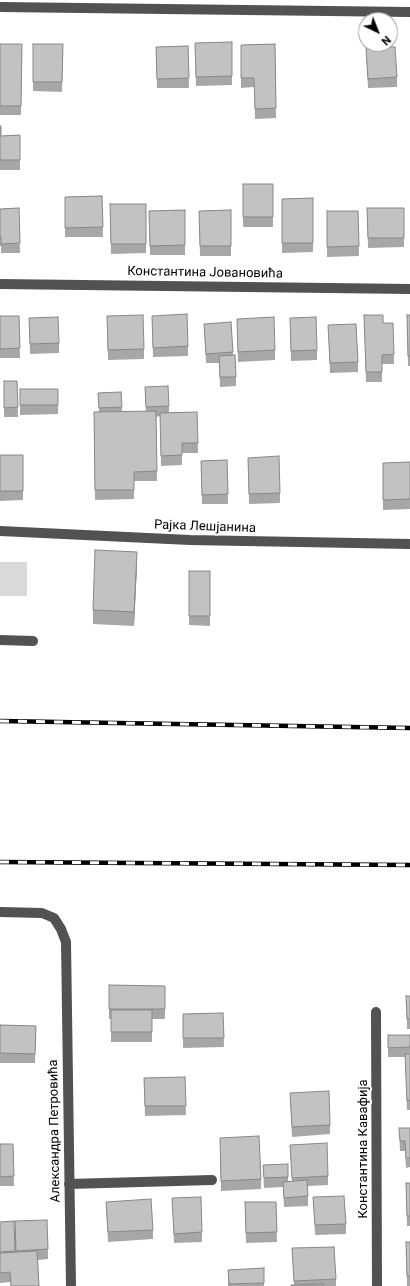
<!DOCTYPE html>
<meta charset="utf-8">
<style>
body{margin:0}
#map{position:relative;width:410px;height:1286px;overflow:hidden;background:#fff;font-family:Roboto,sans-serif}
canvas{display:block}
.north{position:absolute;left:358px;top:12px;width:40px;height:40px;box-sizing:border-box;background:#fff;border:1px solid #999;border-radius:50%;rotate:137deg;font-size:11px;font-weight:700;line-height:16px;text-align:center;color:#000}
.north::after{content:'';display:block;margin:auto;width:14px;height:18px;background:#000;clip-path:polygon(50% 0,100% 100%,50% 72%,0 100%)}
</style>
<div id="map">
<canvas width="410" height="1286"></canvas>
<div class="north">N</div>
</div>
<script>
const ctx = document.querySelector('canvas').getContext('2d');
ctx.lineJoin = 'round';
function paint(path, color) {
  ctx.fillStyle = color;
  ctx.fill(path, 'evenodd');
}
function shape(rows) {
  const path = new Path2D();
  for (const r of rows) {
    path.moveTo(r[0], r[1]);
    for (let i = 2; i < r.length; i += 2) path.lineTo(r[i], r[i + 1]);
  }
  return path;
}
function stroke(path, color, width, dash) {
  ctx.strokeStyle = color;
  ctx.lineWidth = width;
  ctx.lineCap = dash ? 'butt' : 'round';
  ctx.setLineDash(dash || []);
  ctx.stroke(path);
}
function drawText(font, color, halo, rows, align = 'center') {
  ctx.font = font + ' Roboto,sans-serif';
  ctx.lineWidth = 4;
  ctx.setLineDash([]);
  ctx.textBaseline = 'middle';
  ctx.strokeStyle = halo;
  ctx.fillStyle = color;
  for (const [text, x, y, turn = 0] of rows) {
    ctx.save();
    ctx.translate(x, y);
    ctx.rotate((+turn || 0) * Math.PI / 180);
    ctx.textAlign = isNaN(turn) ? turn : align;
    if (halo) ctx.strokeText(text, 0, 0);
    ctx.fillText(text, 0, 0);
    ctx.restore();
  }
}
paint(shape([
 [0,562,27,562,27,596,0,596]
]), '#d9d9d9');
stroke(shape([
 [0,7,410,12],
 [0,284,410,289],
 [0,531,190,540,410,544],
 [0,640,33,641],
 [0,912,42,913,54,918,61,929,66,942,71,1286],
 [376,1012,377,1286],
 [69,1184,212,1180]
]), '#525252', 10);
const rail = shape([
 [0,721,410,728],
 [0,862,410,865]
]);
stroke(rail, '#000', 4.5);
stroke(rail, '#fff', 3, [9]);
paint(shape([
 [232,42,232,85,196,86,195,43],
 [0,44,22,44,21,115,0,115],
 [33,44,63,44,62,92,33,91],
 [275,44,276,118,255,119,254,87,241,88,241,45],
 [188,46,189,88,157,88,156,47],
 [366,48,397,77,397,87,368,88],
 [0,126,1,136,20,135,20,170,0,170],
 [243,184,273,184,273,227,243,227],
 [102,196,103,237,65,237,65,197],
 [313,198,313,252,282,253,282,199],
 [110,204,146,244,146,253,111,254],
 [19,208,20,253,1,253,1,246,0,246,0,209],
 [367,208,404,208,404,247,368,248],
 [185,210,185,255,150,255,149,211],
 [231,210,231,256,200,256,199,211],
 [327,211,358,211,359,256,327,257],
 [364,315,394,354,394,364,382,364,382,382,366,382],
 [407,315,410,315,410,366,408,366],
 [0,316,19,316,20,358,0,358],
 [152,316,188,346,188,356,153,357],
 [29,318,59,343,59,353,30,354],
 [290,318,317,350,317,360,291,361],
 [237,319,275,350,275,360,238,362],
 [231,322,233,355,236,377,236,386,220,387,219,363,206,363,204,324],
 [328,325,358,362,358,372,330,373],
 [107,326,144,349,144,359,108,360],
 [4,381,17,381,18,417,4,417],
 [145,387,169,406,169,413,197,412,198,453,182,453,182,465,161,466,160,416,156,417,157,481,134,481,134,499,95,500,94,412,99,412,98,393,121,392,122,412,146,411],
 [20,389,58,389,58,414,20,415],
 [0,455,23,455,23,500,0,501],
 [248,458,280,493,280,503,249,504],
 [227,460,228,504,202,504,201,461],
 [410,462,410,509,383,510,383,463],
 [137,565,134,626,93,624,93,610],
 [210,571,210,626,189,625,189,616],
 [109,985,165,986,165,1019,152,1019,152,1042,111,1042,111,1019,109,1019],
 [406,996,410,996,410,1029,407,1029],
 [223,1013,224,1047,183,1048,183,1014],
 [0,1025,36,1026,35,1063,0,1063],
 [388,1035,410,1035,410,1110,407,1110,405,1057,388,1057],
 [185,1077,186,1115,145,1116,144,1078],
 [290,1093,330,1125,330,1134,292,1137],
 [399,1128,410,1128,410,1167,406,1168,405,1151,400,1151],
 [220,1138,261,1179,261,1189,221,1191],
 [0,1144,13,1144,14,1186,0,1186],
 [290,1145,328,1176,328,1185,308,1186,308,1206,284,1207,283,1187,264,1188,263,1165,288,1164,288,1181,292,1181],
 [406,1183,410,1183,410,1226,407,1226],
 [313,1197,346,1224,346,1234,315,1235],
 [172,1198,202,1232,202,1242,174,1243],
 [106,1202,153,1230,153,1239,108,1242],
 [245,1202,276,1202,277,1242,246,1243],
 [14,1221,15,1253,15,1221,48,1249,48,1259,38,1260,39,1286,11,1286,10,1282,0,1283,0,1222],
 [406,1242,410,1242,410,1286,407,1286],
 [292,1248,336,1279,336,1286,291,1286,294,1285],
 [264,1268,264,1286,228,1286,228,1270]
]), '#a7a7a7');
paint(shape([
 [137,552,137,565,134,626,134,612]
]), '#888');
const building = shape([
 [232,42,232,76,196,77,195,43,232,42],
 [0,44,22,44,21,106,0,106,0,44],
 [33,44,63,44,62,82,33,82,33,44],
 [275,44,276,108,255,109,254,78,241,78,241,45,275,44],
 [188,46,189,78,157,79,156,47,188,46],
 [395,47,397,77,368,79,366,48,395,47],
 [0,126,1,126,1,136,20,135,20,160,0,160,0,126],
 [243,184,273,184,273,217,243,217,243,184],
 [102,196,103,227,65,228,65,197,102,196],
 [313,198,313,243,282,243,282,199,313,198],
 [110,204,146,204,146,244,111,244,110,204],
 [19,208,20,243,1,244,1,237,0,237,0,209,19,208],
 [367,208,404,208,404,238,368,238,367,208],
 [185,210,185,245,150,246,149,211,185,210],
 [231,210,231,246,200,246,199,211,231,210],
 [327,211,358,211,359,246,327,247,327,211],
 [187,314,188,346,153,348,152,316,187,314],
 [143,315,144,349,108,350,107,316,143,315],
 [364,315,383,315,383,323,393,323,394,354,382,355,382,372,366,372,364,315],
 [407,315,410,315,410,356,408,356,407,315],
 [0,316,19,316,20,348,0,349,0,316],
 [58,317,59,343,30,344,29,318,58,317],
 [274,317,275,350,238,352,237,319,274,317],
 [316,317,317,350,291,351,290,318,316,317],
 [231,322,233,352,206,354,204,324,231,322],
 [356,324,358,362,330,363,328,325,356,324],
 [235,355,236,377,220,377,219,356,235,355],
 [4,381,17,381,18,407,4,408,4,381],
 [168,386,169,406,146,407,145,387,168,386],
 [20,389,58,389,58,405,20,405,20,389],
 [121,392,122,407,99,408,98,393,121,392],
 [156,411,157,471,134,472,134,490,95,490,94,412,156,411],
 [197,412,198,443,182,443,182,455,161,456,160,413,197,412],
 [0,455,23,455,23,491,0,491,0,455],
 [279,456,280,493,249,494,248,458,279,456],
 [227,460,228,494,202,495,201,461,227,460],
 [410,462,410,499,383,500,383,463,410,462],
 [95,550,137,552,134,612,93,610,95,550],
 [189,571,210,571,210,616,189,616,189,571],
 [109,985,165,986,165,1009,109,1009,109,985],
 [406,996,410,996,410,1019,407,1019,406,996],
 [111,1010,152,1010,152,1032,111,1032,111,1010],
 [223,1013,224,1038,183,1038,183,1014,223,1013],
 [0,1025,36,1026,35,1054,0,1053,0,1025],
 [388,1035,410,1035,410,1047,388,1048,388,1035],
 [405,1054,410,1054,410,1100,407,1101,405,1054],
 [185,1077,186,1106,145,1106,144,1078,185,1077],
 [329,1091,330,1125,292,1127,290,1093,329,1091],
 [399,1128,410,1128,410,1158,406,1158,405,1141,400,1141,399,1128],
 [259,1136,261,1179,221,1181,220,1138,259,1136],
 [327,1143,328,1176,292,1178,290,1145,327,1143],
 [0,1144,13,1144,14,1176,0,1177,0,1144],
 [288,1164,288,1177,264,1178,263,1165,288,1164],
 [307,1180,308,1196,284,1198,283,1182,307,1180],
 [406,1183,410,1183,410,1216,407,1216,406,1183],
 [344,1196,346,1224,315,1225,313,1197,344,1196],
 [201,1197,202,1232,174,1234,172,1198,201,1197],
 [151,1199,153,1230,108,1232,106,1202,151,1199],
 [245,1202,276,1202,277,1232,246,1233,245,1202],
 [47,1220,48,1249,16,1251,15,1221,47,1220],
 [14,1221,15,1251,0,1252,0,1222,14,1221],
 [406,1242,410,1242,410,1276,407,1276,406,1242],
 [334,1247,336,1279,294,1281,292,1248,334,1247],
 [37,1251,39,1286,11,1286,10,1272,0,1273,0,1253,37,1251],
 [264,1268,264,1283,229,1284,228,1270,264,1268],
 [323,1284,323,1286,291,1286,291,1285,323,1284]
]);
paint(building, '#c2c2c2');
stroke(building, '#888', 1);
drawText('13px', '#000', '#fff', [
 ["Константина Јовановића",205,273,1],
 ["Рајка Лешјанина",205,527,2],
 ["Александра Петровића",55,1131,-91],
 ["Константина Кавафија",364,1149,-90]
]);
</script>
